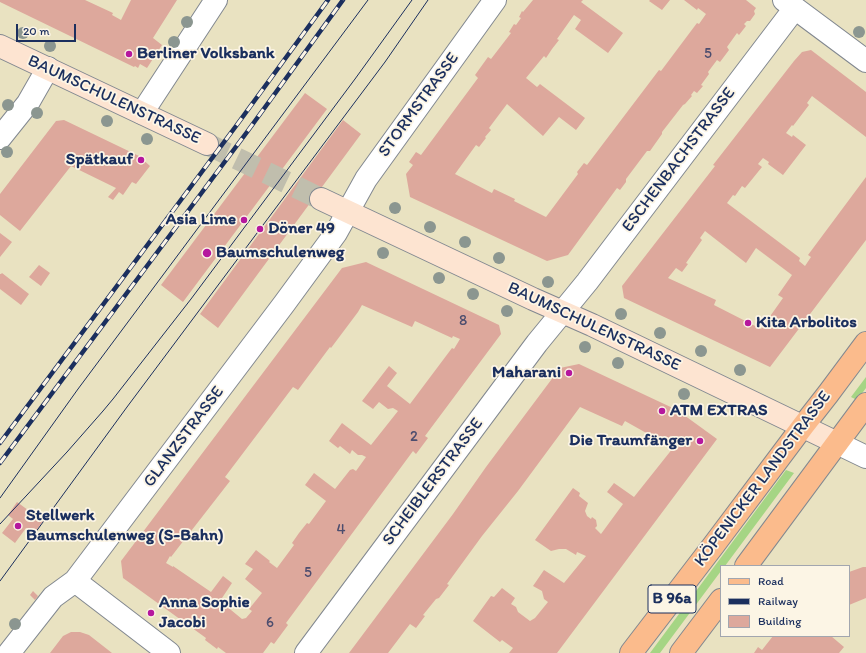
<!DOCTYPE html>
<meta charset="utf-8">
<style>
body{margin:0}
#map{position:relative;width:866px;height:653px;overflow:hidden;background:#e9e2c1;font-family:Itim,sans-serif}
canvas{display:block}
.legend{position:absolute;left:720px;top:565px;width:130px;height:72px;box-sizing:border-box;background:#fcf5e5;border:1px solid #a2a6af;margin:0;padding:5px 7px;list-style:none;font-size:12px;color:#1b2f5e}
.legend li{display:flex;align-items:center;gap:8px;height:20px}
.legend b{width:20px;border:1px solid #a2a6af}
.scale{position:absolute;left:16px;top:24px;width:60px;height:18px;box-sizing:border-box;border:2px solid #1b2f5e;border-top:0;padding-left:5px;font-size:12px;line-height:14px;white-space:nowrap;color:#1b2f5e;-webkit-text-stroke:3px #fcf5e5;paint-order:stroke}
</style>
<div id="map">
<canvas width="866" height="653"></canvas>
<ul class="legend">
<li><b style="height:5px;background:#fbbb8c"></b>Road</li>
<li><b style="height:5px;background:#1b2f5e"></b>Railway</li>
<li><b style="height:11px;background:#dda89c"></b>Building</li>
</ul>
<div class="scale">20 m</div>
</div>
<script>
const ctx = document.querySelector('canvas').getContext('2d');
ctx.lineJoin = 'round';
function paint(path, color) {
  ctx.fillStyle = color;
  ctx.fill(path, 'evenodd');
}
function shape(rows) {
  const path = new Path2D();
  for (const r of rows) {
    path.moveTo(r[0], r[1]);
    for (let i = 2; i < r.length; i += 2) path.lineTo(r[i], r[i + 1]);
  }
  return path;
}
function stroke(path, color, width, dash) {
  ctx.strokeStyle = color;
  ctx.lineWidth = width;
  ctx.lineCap = dash ? 'butt' : 'round';
  ctx.setLineDash(dash || []);
  ctx.stroke(path);
}
function drawText(font, color, halo, rows, align = 'center') {
  ctx.font = font + ' Itim,sans-serif';
  ctx.lineWidth = 3.5;
  ctx.setLineDash([]);
  ctx.textBaseline = 'middle';
  ctx.strokeStyle = halo;
  ctx.fillStyle = color;
  for (const [text, x, y, turn = 0] of rows) {
    ctx.save();
    ctx.translate(x, y);
    ctx.rotate((+turn || 0) * Math.PI / 180);
    ctx.textAlign = isNaN(turn) ? turn : align;
    if (halo) ctx.strokeText(text, 0, 0);
    ctx.fillText(text, 0, 0);
    ctx.restore();
  }
}
paint(shape([
 [866,377,866,388,857,400,851,397],
 [786,470,794,473,725,566,721,566,721,571,660,653,650,653]
]), '#a5d584');
paint(shape([
 [0,0,85,0,113,13,112,15,121,20,131,0,177,0,153,38,162,45,147,68,140,64,138,68,135,66,134,67,0,2],
 [533,0,583,0,581,2,623,33,608,53,575,29,581,20,574,15,557,39,559,40,552,49,546,58,544,56,526,78,537,87,540,84,585,118,576,130,559,117,543,136,507,104,489,128,491,130,485,137,486,138,479,147,476,145,455,174,492,193,494,189,515,199,514,201,546,217,578,174,577,172,584,163,587,165,659,70,661,71,697,23,699,24,706,14,698,8,697,10,684,0,746,0,756,8,754,11,755,14,750,21,747,21,744,24,746,26,739,35,737,33,727,47,729,50,720,62,717,60,708,72,709,74,701,85,703,86,697,93,694,91,691,95,692,96,685,104,683,105,662,132,662,134,650,151,647,151,626,179,626,182,620,190,617,188,568,255,547,261,410,197,406,174,413,165,409,162,416,152,421,155,478,78,475,75,488,57,491,59,511,33,509,32,514,24,516,25,521,18,519,17,522,11,523,12],
 [650,0,670,0,662,10,649,1],
 [811,50,866,92,866,137,812,96,807,103,809,105,793,126,792,125,786,133,792,137,793,135,806,145,783,175,768,164,769,162,763,158,758,164,762,167,745,188,742,186,735,196,733,195,727,203,800,258,799,261,805,266,811,257,808,255,866,177,866,240,770,367,624,298,622,286,715,166,713,165,794,61,802,52],
 [705,231,746,263,756,248,792,275,778,295,783,298,761,329,714,305,716,300,668,278,676,268,682,272,688,264,686,263,702,240,700,238],
 [305,93,327,109,183,302,161,285],
 [64,120,139,156,150,166,136,184,132,182,123,195,119,192,113,200,108,197,116,188,71,166,20,231,0,215,0,194,56,121],
 [343,120,361,134,218,328,200,314],
 [0,233,12,242,0,257],
 [366,262,499,325,501,334,425,436,428,438,416,454,413,451,286,623,288,625,274,644,271,642,263,653,226,653,218,647,217,649,205,640,206,638,123,578,121,561,342,268],
 [362,305,412,327,415,321,452,338,453,336,460,339,454,349,452,348,410,404,387,386,397,373,389,366,362,401,373,409,379,402,388,409,393,408,398,411,371,445,342,423,329,441,338,448,340,446,350,454,352,450,358,455,362,455,366,457,356,471,353,469,350,470,335,489,314,473,305,485,326,501,309,524,307,523,299,533,292,543,294,545,277,568,269,562,270,561,256,550,245,564,253,569,245,579,262,593,249,609,252,611,246,618,242,619,220,601,232,583,223,576,211,592,173,566,173,567,166,563,170,556,171,557,181,544,230,481,225,477,293,387,298,390,330,347,331,348,358,312],
 [39,265,50,273,41,286,29,277],
 [2,273,29,294,21,305,0,289,0,274,1,274],
 [579,364,677,410,717,439,557,653,509,653,513,648,502,640,500,642,473,621,491,596,494,597,502,588,515,598,511,604,516,607,518,612,530,621,535,618,548,602,544,599,542,591,533,586,544,570,564,583,586,556,577,552,576,555,566,549,559,549,551,551,535,540,573,488,580,493,579,496,588,503,585,511,587,516,591,519,592,517,596,520,597,526,595,528,601,534,623,504,607,492,614,483,634,497,673,448,625,421,622,426,580,407,518,491,482,536,447,584,449,585,439,598,436,599,423,615,425,616,416,628,410,624,388,653,349,653,453,514,486,467,560,368],
 [17,502,43,521,34,534,26,528,15,543,2,533,13,519,8,515],
 [863,567,866,567,866,598,849,605,849,572],
 [33,591,38,596,35,600,30,595],
 [71,632,80,632,89,635,112,653,50,653,63,636],
 [773,636,831,636,844,647,839,653,754,653,758,647,762,650]
]), '#dda89c');
stroke(shape([
 [207,144,321,199]
]), '#c0bead', 22, [22, 11]);
const minor = shape([
 [784,0,866,61],
 [142,113,216,0],
 [0,138,28,103,48,68],
 [75,581,169,653],
 [9,653,53,597,75,581,284,304,336,233,366,179,495,0],
 [306,653,537,343,587,282,795,8]
]);
const tertiary = shape([
 [837,443,866,457]
]);
const secondary = shape([
 [0,46,207,144],
 [321,199,533,299,592,325,837,443]
]);
const primary = shape([
 [746,566,866,404],
 [631,653,713,546,803,426,828,394,866,343],
 [681,653,721,600]
]);
stroke(minor, '#828890', 24);
stroke(tertiary, '#828890', 24);
stroke(secondary, '#828890', 24);
stroke(primary, '#828890', 24);
stroke(minor, '#fff', 22);
stroke(tertiary, '#fff', 22);
stroke(secondary, '#fde4d1', 22);
stroke(primary, '#fbbb8c', 22);
stroke(shape([
 [0,498,78,389,368,0],
 [0,524,67,452,103,411,113,399,191,299,355,79,412,0],
 [0,581,127,407,340,122,385,62,428,0]
]), '#1b2f5e', 1);
const rail = shape([
 [0,443,236,126,328,0],
 [0,463,247,132,343,0]
]);
stroke(rail, '#1b2f5e', 4.5);
stroke(rail, '#fcf5e5', 3, [9]);
ctx.fillStyle = '#8b9690';
for (const [x, y] of [
 [187,22],
 [859,32],
 [23,33],
 [174,42],
 [50,46],
 [8,105],
 [37,113],
 [107,121],
 [147,139],
 [7,152],
 [395,208],
 [430,227],
 [465,242],
 [383,253],
 [499,258],
 [439,278],
 [548,282],
 [473,294],
 [507,311],
 [621,314],
 [660,333],
 [585,347],
 [701,351],
 [618,363],
 [740,370],
 [684,394],
 [15,624]
]) {
  ctx.beginPath();
  ctx.arc(x, y, 6, 0, 2 * Math.PI);
  ctx.fill();
}
for (const [x, y, r, color] of [
 [129,54,4,"#b5179e"],
 [141,160,4,"#b5179e"],
 [244,220,4,"#b5179e"],
 [260,229,4,"#b5179e"],
 [207,253,5,"#b5179e"],
 [748,323,4,"#b5179e"],
 [569,373,4,"#b5179e"],
 [662,411,4,"#b5179e"],
 [700,441,4,"#b5179e"],
 [18,526,4,"#b5179e"],
 [151,613,4,"#b5179e"]
]) {
  const dot = new Path2D();
  dot.arc(x, y, r, 0, 2 * Math.PI);
  ctx.fillStyle = color;
  ctx.fill(dot);
  stroke(dot, '#fcf5e5', 1.5);
}
drawText('15px', '#4c4d6e', null, [
 ["5",708,54],
 ["8",463,321],
 ["2",414,437],
 ["4",341,530],
 ["5",308,573],
 ["6",270,623]
]);
for (const [x, y, w] of [
 [672,599,48]
]) {
  const box = new Path2D();
  box.roundRect(x - w / 2, y - 14, w, 28, 3);
  ctx.fillStyle = '#fcf5e5';
  ctx.fill(box);
  stroke(box, '#1b2f5e', 1);
}
drawText('bold 16px', '#1b2f5e', null, [
 ["B 96a",672,599]
]);
drawText('bold 17px', '#1b2f5e', '#fcf5e5', [
 ["Berliner Volksbank",137,54],
 ["Spätkauf",133,160,"right"],
 ["Asia Lime",236,220,"right"],
 ["Döner 49",268,229],
 ["Baumschulenweg",216,253],
 ["Kita Arbolitos",756,323],
 ["Maharani",561,373,"right"],
 ["ATM EXTRAS",670,411],
 ["Die Traumfänger",692,441,"right"],
 ["Stellwerk",26,516],
 ["Baumschulenweg (S-Bahn)",26,536],
 ["Anna Sophie",159,603],
 ["Jacobi",159,623]
], 'left');
drawText('17px', '#1b2f5e', '#fcf5e5', [
 ["BAUMSCHULENSTRASSE",114,100,25],
 ["STORMSTRASSE",419,105,-54],
 ["ESCHENBACHSTRASSE",679,160,-53],
 ["BAUMSCHULENSTRASSE",594,327,25],
 ["GLANZSTRASSE",184,437,-53],
 ["KÖPENICKER LANDSTRASSE",763,479,-53],
 ["SCHEIBLERSTRASSE",433,482,-53]
]);
</script>
